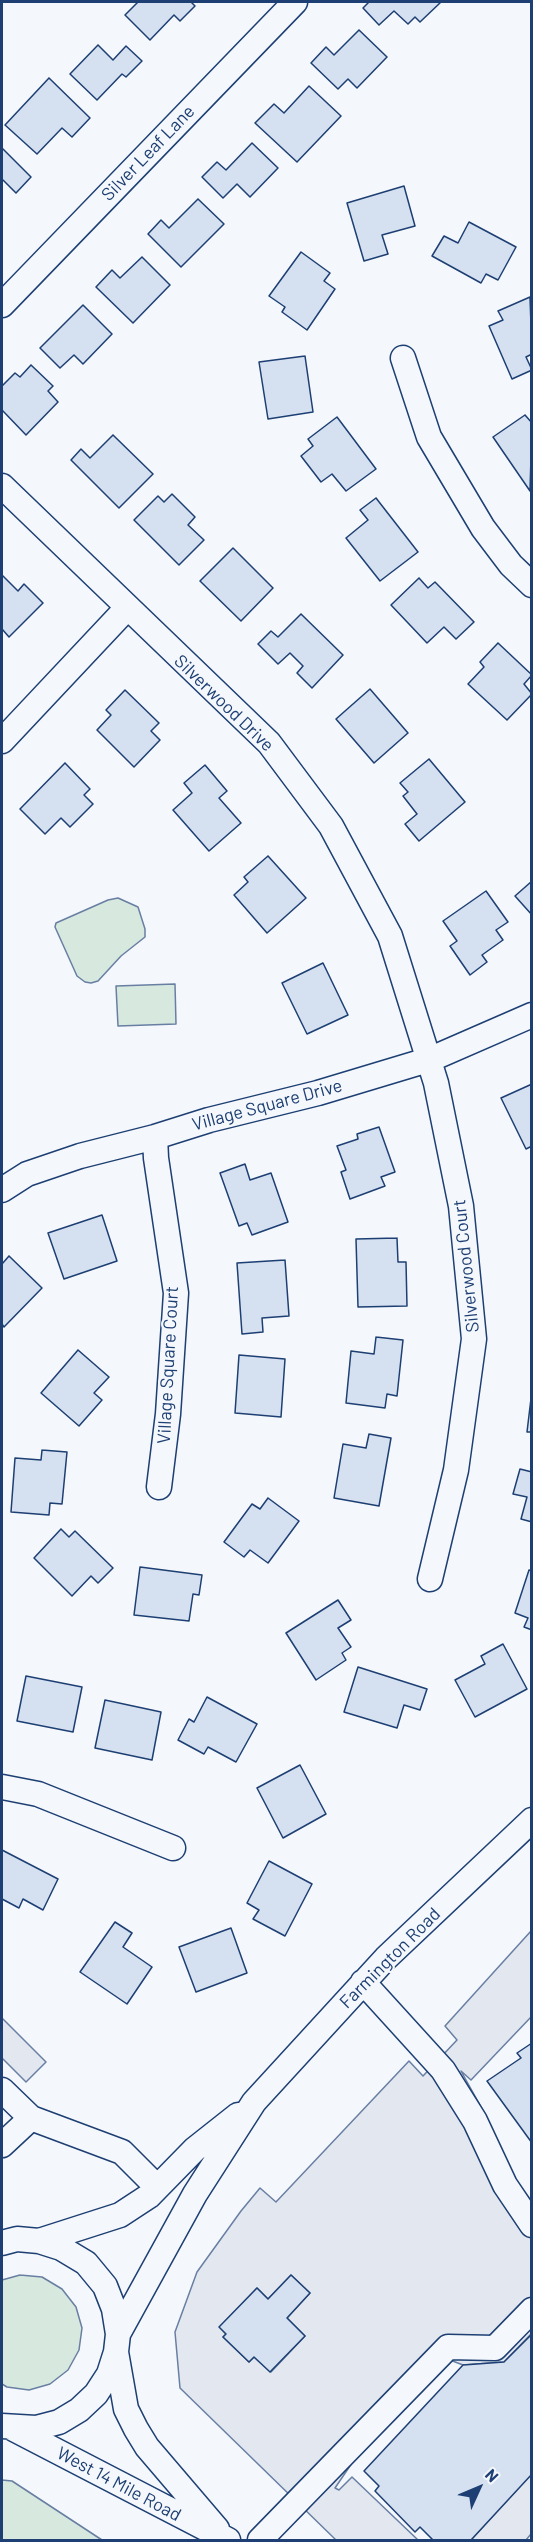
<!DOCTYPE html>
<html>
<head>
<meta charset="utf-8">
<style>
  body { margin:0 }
  #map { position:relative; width:533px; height:2542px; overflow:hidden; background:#f4f7fb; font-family:Barlow,sans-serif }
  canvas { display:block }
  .frame { position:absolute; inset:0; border:3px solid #1d3f73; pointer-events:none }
  .north { position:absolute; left:449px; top:2458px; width:60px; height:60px; -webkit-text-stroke:4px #f4f7fb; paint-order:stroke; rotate:46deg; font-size:16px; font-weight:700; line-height:24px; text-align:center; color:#1d3f73 }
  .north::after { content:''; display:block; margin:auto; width:21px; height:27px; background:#1d3f73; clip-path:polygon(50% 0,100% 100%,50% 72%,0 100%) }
</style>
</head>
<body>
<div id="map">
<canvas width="533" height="2542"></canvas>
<div class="frame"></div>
<div class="north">N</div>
</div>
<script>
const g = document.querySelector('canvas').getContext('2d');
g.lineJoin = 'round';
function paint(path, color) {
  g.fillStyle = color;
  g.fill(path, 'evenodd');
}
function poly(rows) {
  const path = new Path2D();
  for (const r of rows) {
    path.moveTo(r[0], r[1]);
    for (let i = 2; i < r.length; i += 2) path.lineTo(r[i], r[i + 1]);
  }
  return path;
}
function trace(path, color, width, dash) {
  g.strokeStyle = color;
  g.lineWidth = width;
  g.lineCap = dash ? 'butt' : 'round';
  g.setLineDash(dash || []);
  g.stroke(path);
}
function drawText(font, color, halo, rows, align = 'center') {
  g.font = font + ' Barlow,sans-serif';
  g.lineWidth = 4.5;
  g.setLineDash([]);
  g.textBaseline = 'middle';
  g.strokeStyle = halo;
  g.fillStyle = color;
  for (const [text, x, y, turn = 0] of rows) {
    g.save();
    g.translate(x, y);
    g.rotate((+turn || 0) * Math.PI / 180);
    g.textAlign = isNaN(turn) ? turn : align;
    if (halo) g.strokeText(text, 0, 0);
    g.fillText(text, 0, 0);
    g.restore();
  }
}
const green = poly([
  [118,898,138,907,145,929,145,937,121,956,98,981,91,983,85,982,77,976,55,927,56,923,108,900,118,898],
  [175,984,176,1024,118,1026,116,986,175,984],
  [20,2275,42,2277,62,2289,76,2307,82,2328,79,2350,68,2370,50,2384,29,2390,7,2387,2,2384,2,2280,20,2275],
  [2,2480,12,2481,102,2540,2,2540,2,2480]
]);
paint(green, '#d7e8df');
trace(green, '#687fa3', 1.5);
const parking = poly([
  [531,1931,531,2017,471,2080,461,2071,485,2114,512,2174,531,2203,531,2334,504,2362,463,2365,450,2360,352,2463,335,2488,339,2490,352,2477,418,2540,336,2540,180,2388,175,2332,197,2272,241,2211,260,2188,276,2202,409,2061,423,2076,457,2040,445,2026,531,1931],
  [291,2275,310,2293,287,2318,305,2336,271,2372,254,2357,249,2362,223,2337,226,2334,220,2327,257,2288,268,2299,291,2275],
  [2,2018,46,2062,26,2082,2,2058,2,2018],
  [531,2474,531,2534,526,2540,471,2540,531,2474]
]);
paint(parking, '#e3e8f0');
trace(parking, '#687fa3', 1.5);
const building = poly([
  [138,2,191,2,195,6,180,21,174,15,150,40,125,15,138,2],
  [369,2,441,2,420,22,415,17,408,24,394,11,379,25,363,8,369,2],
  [359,30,387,57,357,88,348,79,338,89,311,63,326,47,334,55,359,30],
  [98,45,113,60,126,46,142,61,126,77,122,74,97,100,70,74,98,45],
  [49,78,90,118,72,137,62,128,37,154,5,125,49,78],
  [309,86,341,116,297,162,255,123,274,104,284,113,309,86],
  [252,143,278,168,250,197,237,184,223,198,202,177,217,162,226,170,252,143],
  [2,148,31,177,16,193,3,180,2,182,2,148],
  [404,186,415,226,382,235,388,254,364,261,347,203,404,186],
  [198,199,224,224,181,267,148,234,161,220,169,228,198,199],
  [469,222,516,247,498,280,486,274,481,283,432,256,444,236,458,243,469,222],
  [301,252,330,273,324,281,335,289,307,330,282,312,285,307,269,296,301,252],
  [142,257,170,285,133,323,96,287,112,270,120,278,142,257],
  [530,297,532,354,526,357,532,370,512,379,489,326,503,320,498,311,530,297],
  [83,305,112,334,83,364,74,355,60,368,40,348,83,305],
  [305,356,313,412,268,419,259,362,305,356],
  [31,365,53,386,48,391,58,402,26,435,2,410,2,386,15,373,20,377,31,365],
  [525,415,532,423,530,491,493,437,525,415],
  [337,417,376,469,346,491,332,474,321,482,301,456,313,446,308,439,337,417],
  [113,435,153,474,119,508,71,460,81,449,90,458,113,435],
  [172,494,195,517,188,525,204,540,179,565,134,520,158,496,164,502,172,494],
  [376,498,418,552,380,581,346,538,368,520,360,510,376,498],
  [233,548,273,588,241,621,200,581,233,548],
  [2,575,18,591,24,584,43,603,9,637,2,629,2,575],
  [419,578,428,588,435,582,474,622,456,639,444,627,427,643,391,605,419,578],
  [301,614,343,655,312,688,297,673,303,666,290,653,278,664,258,644,271,631,278,637,301,614],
  [498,643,532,675,524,684,532,694,507,720,468,684,484,667,480,662,498,643],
  [370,689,408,733,374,763,336,719,370,689],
  [125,690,159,723,151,731,160,740,134,767,97,730,111,715,106,710,125,690],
  [429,759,465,802,419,841,405,824,417,814,403,796,408,792,400,783,429,759],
  [65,763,90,789,84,795,93,804,70,827,61,818,45,834,20,809,65,763],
  [205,765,227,791,219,798,241,823,209,851,173,810,192,793,184,783,205,765],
  [268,856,306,898,267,933,234,895,248,882,244,877,268,856],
  [532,881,532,915,515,896,532,881],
  [486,891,508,922,496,930,503,940,482,955,487,962,470,975,450,946,457,941,443,921,486,891],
  [323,963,348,1015,307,1034,282,983,323,963],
  [532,1084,532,1146,526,1149,501,1098,532,1084],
  [379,1127,395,1172,381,1177,385,1186,350,1199,341,1172,346,1170,337,1146,358,1139,357,1134,379,1127],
  [245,1164,250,1180,271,1173,288,1222,252,1235,247,1223,239,1226,220,1173,245,1164],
  [102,1215,117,1261,64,1279,48,1233,102,1215],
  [397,1238,398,1262,406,1262,407,1306,358,1307,356,1239,397,1238],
  [9,1256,42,1288,4,1327,2,1324,2,1264,9,1256],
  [285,1260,289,1316,262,1318,263,1332,242,1334,237,1263,285,1260],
  [376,1337,403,1340,397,1396,387,1394,385,1408,346,1403,351,1351,374,1354,376,1337],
  [78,1350,109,1377,94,1393,102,1400,79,1426,41,1393,78,1350],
  [239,1355,285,1359,281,1417,235,1413,239,1355],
  [532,1390,532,1432,527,1432,532,1390],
  [369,1434,391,1438,379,1506,334,1498,343,1444,366,1448,369,1434],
  [42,1450,67,1452,62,1504,50,1503,49,1515,11,1512,15,1458,41,1460,42,1450],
  [520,1469,532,1472,532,1522,521,1519,527,1497,513,1494,520,1469],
  [268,1498,299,1521,268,1563,250,1550,244,1557,224,1542,252,1504,260,1509,268,1498],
  [61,1529,69,1537,75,1531,113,1568,98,1583,91,1576,72,1596,34,1558,61,1529],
  [140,1567,202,1575,199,1595,193,1594,189,1621,134,1615,140,1567],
  [529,1570,532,1571,532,1630,524,1627,528,1618,515,1613,529,1570],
  [338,1600,351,1620,338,1628,351,1647,342,1653,346,1660,316,1680,286,1633,338,1600],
  [503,1644,527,1689,475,1717,455,1680,485,1664,481,1656,503,1644],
  [358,1667,427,1689,420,1710,404,1705,397,1728,344,1712,358,1667],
  [26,1676,82,1687,73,1732,17,1721,26,1676],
  [207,1697,257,1724,236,1762,208,1747,204,1754,178,1740,189,1719,194,1722,207,1697],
  [105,1700,161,1712,152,1760,95,1748,105,1700],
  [300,1765,326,1814,283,1838,257,1788,300,1765],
  [2,1850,58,1879,43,1910,23,1899,19,1908,2,1899,2,1850],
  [269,1861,312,1884,285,1936,253,1919,259,1910,247,1903,269,1861],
  [115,1922,132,1933,123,1947,152,1967,127,2004,80,1972,115,1922],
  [231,1928,247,1973,196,1992,179,1947,231,1928],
  [532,2043,532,2143,487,2081,521,2058,517,2053,532,2043],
  [291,2275,310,2293,287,2318,305,2336,270,2372,254,2357,249,2362,223,2337,226,2334,219,2327,257,2288,268,2299,291,2275],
  [532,2334,532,2474,471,2540,433,2540,420,2527,415,2532,375,2491,379,2486,364,2471,463,2365,504,2362,532,2334]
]);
paint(building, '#d5e0f0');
trace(building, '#1d3f73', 1.5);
const minor = poly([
  [2,305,295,2],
  [403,358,429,437,483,528,511,565,532,585],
  [2,486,269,743,331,826,390,936,436,1083,461,1206,474,1339,456,1470,430,1579],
  [2,741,127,608],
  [155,1137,156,1158,176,1293,168,1414,159,1487],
  [2,1190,27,1174,80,1156,155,1137,209,1120,318,1093,431,1059,532,1015],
  [2,1787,38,1794,173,1848],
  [363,1982,443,2070,475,2121,505,2185,532,2225],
  [2,2090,31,2118],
  [2,2145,31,2118,122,2152,157,2187],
  [39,2241,120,2215,149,2196,195,2149,238,2115],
  [2,2243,17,2239,39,2241,61,2248,86,2263,105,2286,114,2309,118,2334,116,2352,109,2374,96,2394,79,2410,59,2422,36,2428,2,2426],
  [118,2334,195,2194,254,2102,386,1958,532,1820],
  [116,2352,126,2409,136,2429,147,2447,217,2529],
  [14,2429,228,2540],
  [260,2540,448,2347,495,2348,532,2310]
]);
trace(minor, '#1d3f73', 27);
trace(minor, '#f4f7fb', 24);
drawText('18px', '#1d3f73', '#f4f7fb', [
  ["Silver Leaf Lane",148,153,-46],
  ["Silverwood Drive",224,703,44],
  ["Village Square Drive",267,1105,-15],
  ["Silverwood Court",466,1266,-96],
  ["Village Square Court",168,1365,-87],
  ["Farmington Road",390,1958,-45],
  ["West 14 Mile Road",119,2484,28]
]);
</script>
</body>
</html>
